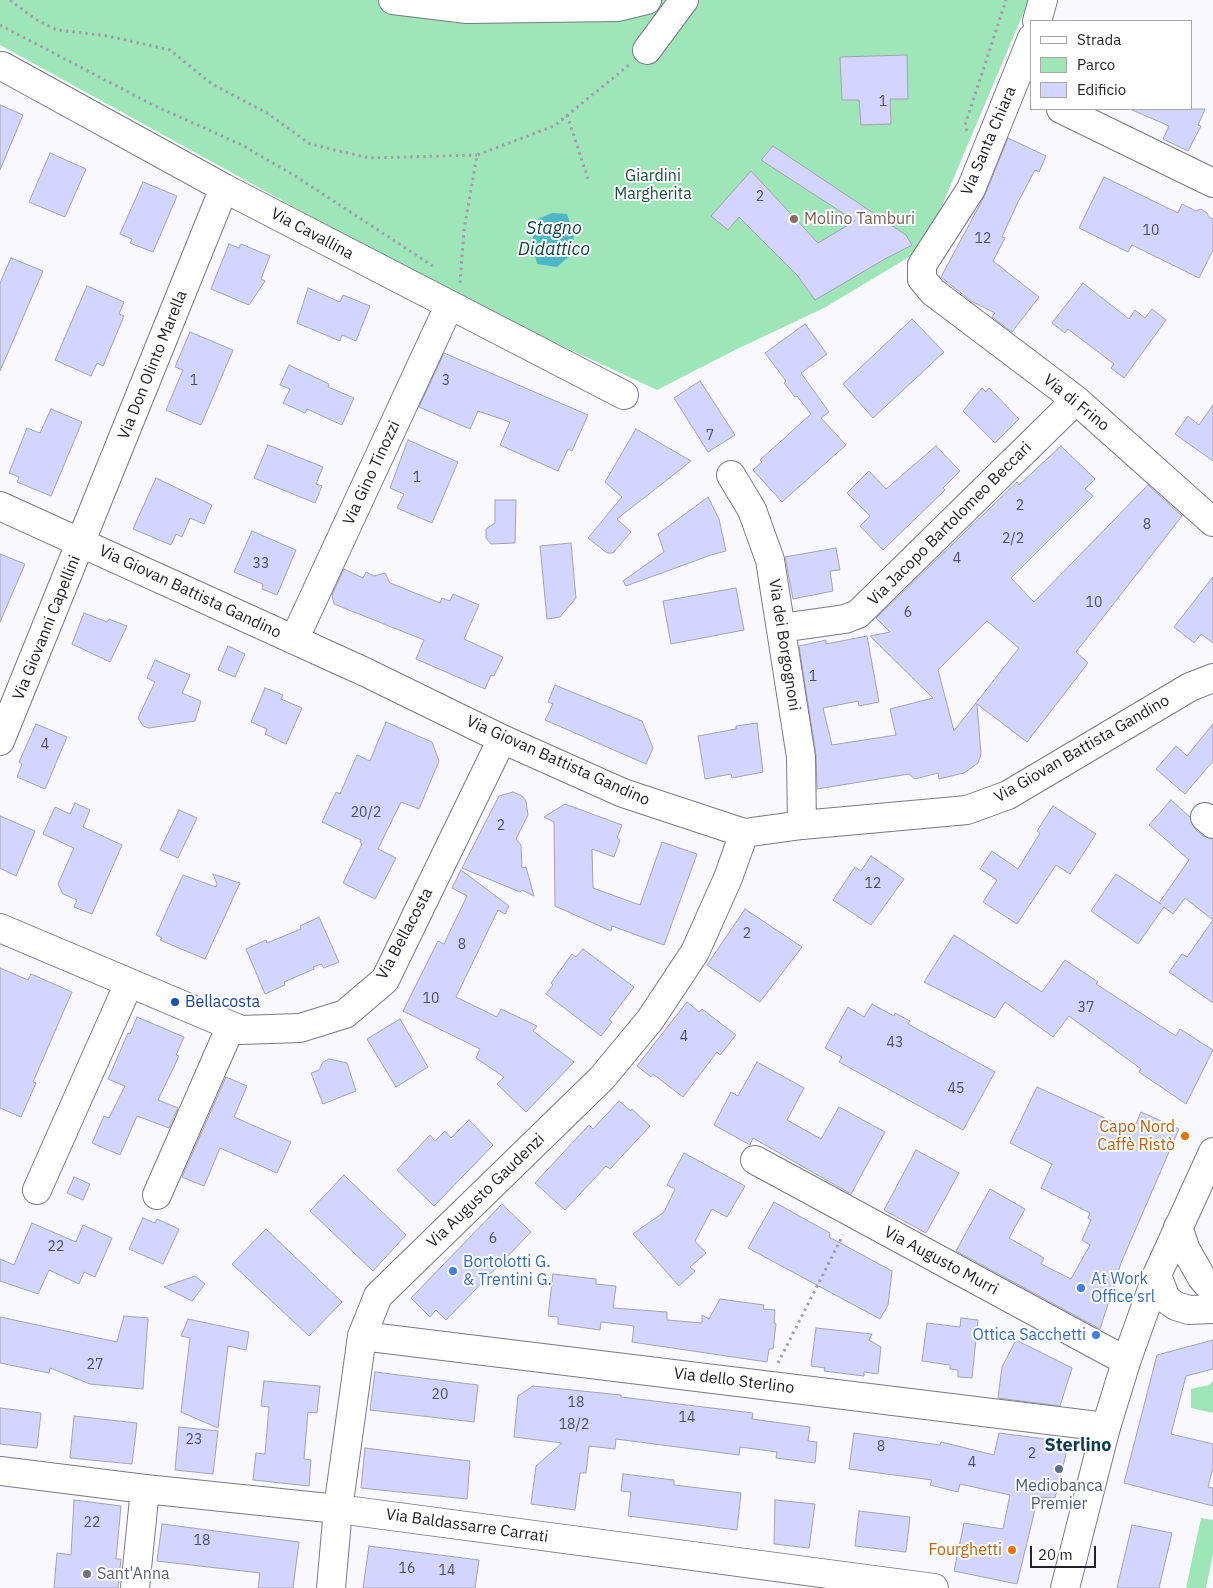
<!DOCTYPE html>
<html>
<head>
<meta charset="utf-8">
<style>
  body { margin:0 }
  #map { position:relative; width:1213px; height:1588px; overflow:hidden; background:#f8f8fe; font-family:"IBM Plex Sans",sans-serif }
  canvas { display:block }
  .legend { position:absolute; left:1030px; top:20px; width:162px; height:90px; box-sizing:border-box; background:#fff; border:1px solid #a7a7a9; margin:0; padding:6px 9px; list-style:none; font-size:15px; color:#232327 }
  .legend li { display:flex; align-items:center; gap:10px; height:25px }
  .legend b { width:25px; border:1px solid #a7a7a9 }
  .scale { position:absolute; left:1030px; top:1546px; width:66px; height:22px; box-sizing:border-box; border:2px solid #232327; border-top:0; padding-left:6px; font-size:15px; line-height:18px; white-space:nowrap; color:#232327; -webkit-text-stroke:4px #fff; paint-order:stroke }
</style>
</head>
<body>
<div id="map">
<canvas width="1213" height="1588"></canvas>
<ul class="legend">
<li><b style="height:6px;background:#fff"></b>Strada</li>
<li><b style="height:14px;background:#9ee6b8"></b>Parco</li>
<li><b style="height:14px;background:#d3d4ff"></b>Edificio</li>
</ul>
<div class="scale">20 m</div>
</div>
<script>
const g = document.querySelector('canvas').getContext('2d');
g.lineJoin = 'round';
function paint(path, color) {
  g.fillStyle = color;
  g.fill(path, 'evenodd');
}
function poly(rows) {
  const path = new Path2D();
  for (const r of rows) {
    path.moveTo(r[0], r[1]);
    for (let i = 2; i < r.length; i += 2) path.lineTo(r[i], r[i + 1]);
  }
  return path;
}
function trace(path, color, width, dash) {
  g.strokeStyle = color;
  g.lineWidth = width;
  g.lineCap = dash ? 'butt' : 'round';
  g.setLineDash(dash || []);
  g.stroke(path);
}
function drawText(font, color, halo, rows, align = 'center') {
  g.font = font + ' "IBM Plex Sans",sans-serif';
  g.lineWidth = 4;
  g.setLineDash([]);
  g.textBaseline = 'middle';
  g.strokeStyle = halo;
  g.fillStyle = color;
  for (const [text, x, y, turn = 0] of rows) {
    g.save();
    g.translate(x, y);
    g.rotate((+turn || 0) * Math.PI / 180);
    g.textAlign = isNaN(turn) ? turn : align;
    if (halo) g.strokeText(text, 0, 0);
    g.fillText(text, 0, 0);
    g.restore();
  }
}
paint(poly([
  [0,0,1029,0,924,248,824,308,735,350,657,390,461,299,0,45],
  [1213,1381,1213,1413,1191,1408,1191,1389,1209,1385],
  [1201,1518,1213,1520,1213,1554,1206,1588,1186,1588]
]), '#9ee6b8');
paint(poly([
  [552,213,567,214,574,234,572,254,557,267,537,264,532,241,538,219]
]), '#4cb8c6');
const building = poly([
  [907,55,908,99,890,99,891,124,861,125,859,100,842,100,840,57,907,55],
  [0,105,23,115,0,170,0,105],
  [1130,109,1205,109,1198,125,1201,126,1188,151,1163,139,1169,126,1130,109],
  [1008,138,1046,156,1039,172,1035,170,1017,204,1002,237,1005,238,993,261,1039,297,1012,332,992,317,995,313,971,301,941,277,985,195,1008,138],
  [773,146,906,235,912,245,885,259,815,300,797,275,739,217,728,230,711,216,751,171,818,243,855,221,761,160,773,146],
  [50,153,86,169,65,217,29,202,50,153],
  [1104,177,1178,213,1182,204,1196,211,1201,209,1207,213,1209,217,1213,219,1213,250,1199,278,1132,245,1128,252,1079,228,1104,177],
  [143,182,177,196,153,252,130,243,132,239,120,234,143,182],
  [229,244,239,248,241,244,270,256,261,279,265,281,249,305,211,289,229,244],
  [11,258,43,271,0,371,0,283,11,258],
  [1083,283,1129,319,1135,310,1145,318,1152,309,1166,320,1124,378,1111,368,1114,364,1068,329,1065,333,1052,323,1083,283],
  [87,286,124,302,119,314,124,316,103,366,97,363,91,376,55,360,87,286],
  [308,288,340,302,343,295,370,306,356,341,342,335,340,341,297,323,308,288],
  [912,319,944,352,873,418,843,384,912,319],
  [805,324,827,354,801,373,829,412,821,418,846,445,782,502,753,470,762,462,760,460,811,414,797,396,795,397,784,383,786,381,765,353,805,324],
  [190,332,233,350,201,425,166,410,183,370,175,367,190,332],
  [444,353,588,415,572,451,568,449,558,471,500,445,510,422,478,411,470,429,419,407,444,353],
  [289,365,329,384,328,387,354,398,342,425,307,409,305,413,283,403,290,389,280,385,289,365],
  [700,381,735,435,708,452,674,398,700,381],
  [982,388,986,392,989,388,1019,419,995,443,963,411,982,388],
  [1213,405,1213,461,1175,434,1188,416,1199,425,1213,405],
  [51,409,82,422,51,496,17,482,19,477,9,473,27,428,40,433,51,409],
  [636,429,691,461,617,519,631,532,613,553,607,553,588,538,622,497,605,482,636,429],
  [408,440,458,462,432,523,397,508,404,494,390,488,408,440],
  [268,445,323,467,316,484,322,486,315,503,254,478,268,445],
  [936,446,960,471,943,488,945,490,883,550,860,526,870,516,847,493,869,471,886,489,936,446],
  [1061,446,1095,479,1085,489,1093,496,1011,578,1034,602,1148,485,1182,516,1076,652,1088,663,1027,742,977,704,981,754,978,763,964,773,939,779,938,773,915,779,909,774,817,789,816,755,799,646,826,640,826,644,867,636,879,702,859,706,858,701,823,708,832,745,896,735,890,709,933,698,870,636,890,632,876,618,1017,482,1019,485,1061,446],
  [987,621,1019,648,954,731,938,670,987,621],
  [156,478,212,505,204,524,190,518,182,537,176,534,171,545,133,529,156,478],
  [708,497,719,519,726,551,711,555,626,586,623,581,664,552,658,534,708,497],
  [495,500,516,500,515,543,491,544,486,538,486,529,495,523,495,500],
  [252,531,296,550,277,595,262,589,263,584,234,572,252,531],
  [571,543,576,598,560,617,547,619,540,546,571,543],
  [836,548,840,570,830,571,833,591,793,599,785,557,836,548],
  [0,554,25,564,0,622,0,554],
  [344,569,363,578,366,572,374,576,385,573,390,583,440,603,442,598,450,601,453,594,479,605,464,639,503,657,494,676,491,675,485,689,416,659,424,640,334,604,332,595,344,569],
  [1213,577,1213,643,1201,634,1194,643,1174,627,1213,577],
  [736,588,744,630,671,644,663,601,736,588],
  [84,613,107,622,109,619,127,626,110,662,72,644,84,613],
  [228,646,245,654,235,677,218,670,228,646],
  [155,660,190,675,182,693,201,701,195,721,149,728,143,726,138,718,155,682,147,678,155,660],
  [555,685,642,721,653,748,646,764,545,720,553,704,548,702,555,685],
  [265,688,283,695,281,699,302,708,286,744,265,734,267,729,251,722,265,688],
  [386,722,432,742,439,761,419,809,401,802,378,849,396,858,375,899,343,883,362,844,360,842,361,840,322,822,336,792,340,794,357,755,370,761,386,722],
  [757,723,763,772,732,778,731,774,705,779,698,736,736,729,736,726,757,723],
  [36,724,67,737,45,789,17,777,22,764,19,762,36,724],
  [1213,724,1213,761,1185,794,1156,769,1176,746,1187,756,1213,724],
  [513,792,522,796,526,801,528,815,516,839,521,845,522,868,526,867,534,896,522,890,520,892,462,868,499,796,513,792],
  [1171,800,1190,817,1195,829,1203,836,1213,839,1213,920,1185,898,1173,914,1164,907,1138,944,1091,911,1116,874,1161,904,1159,903,1189,860,1149,825,1171,800],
  [75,803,90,810,83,827,122,845,92,914,74,907,77,900,63,894,58,884,74,848,43,834,55,807,70,814,75,803],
  [565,804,622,825,617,838,620,840,614,857,592,849,593,888,640,905,662,842,697,854,664,945,612,926,611,931,555,906,554,822,544,817,565,804],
  [1053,806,1096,834,1070,874,1056,865,1017,924,983,902,997,880,980,869,992,851,1018,869,1040,833,1037,831,1053,806],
  [179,810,197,818,178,858,160,850,179,810],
  [0,816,35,831,16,876,0,868,0,816],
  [871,856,904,879,871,925,833,900,855,867,861,871,871,856],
  [461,870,509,906,505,914,498,910,456,997,497,1017,501,1009,537,1026,533,1031,574,1062,526,1112,497,1084,504,1077,476,1058,480,1049,403,1011,438,941,444,944,467,896,452,888,461,870],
  [213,874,240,883,205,959,160,940,162,938,156,935,183,875,216,887,217,884,213,874],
  [745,909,802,947,760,1002,707,965,745,909],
  [319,917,339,962,324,968,321,964,313,967,314,969,284,982,285,985,265,994,246,949,266,940,267,943,301,929,300,926,319,917],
  [1213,920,1213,1003,1169,972,1182,954,1187,957,1213,920],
  [954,935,1042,992,1065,960,1098,982,1096,984,1176,1036,1180,1029,1213,1050,1186,1104,1139,1072,1141,1069,1069,1016,1053,1037,1005,1002,995,1018,924,982,954,935],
  [583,949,634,987,609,1020,612,1022,601,1036,546,994,553,985,551,983,572,954,576,957,583,949],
  [0,968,28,980,31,974,72,992,33,1082,36,1083,21,1117,0,1108,0,968],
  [687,1002,699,1012,702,1009,736,1035,720,1055,717,1052,683,1097,653,1074,651,1077,637,1066,687,1002],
  [872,1004,894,1016,895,1013,910,1021,908,1024,995,1072,963,1130,839,1062,842,1057,825,1048,848,1007,864,1017,872,1004],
  [137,1017,184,1037,176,1055,179,1056,158,1100,178,1108,169,1128,137,1116,120,1155,92,1143,104,1116,109,1118,125,1086,108,1079,128,1033,130,1034,137,1017],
  [400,1019,428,1067,396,1087,367,1039,400,1019],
  [329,1059,347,1063,356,1091,323,1104,311,1073,319,1070,323,1062,329,1059],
  [757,1062,804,1088,787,1120,821,1139,839,1107,885,1132,851,1194,753,1138,750,1145,714,1125,731,1092,738,1096,757,1062],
  [226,1077,247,1086,234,1117,291,1142,277,1173,220,1148,204,1186,182,1177,226,1077],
  [1037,1087,1133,1131,1141,1112,1179,1129,1121,1263,1100,1329,956,1251,990,1189,1025,1209,1009,1238,1044,1258,1041,1264,1071,1279,1090,1245,1082,1240,1091,1220,1088,1218,1090,1213,1041,1188,1052,1164,1010,1143,1037,1087],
  [619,1101,631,1111,632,1109,650,1126,610,1169,606,1166,565,1210,535,1183,589,1125,593,1129,619,1101],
  [469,1120,493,1145,434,1206,397,1170,430,1135,435,1141,445,1131,451,1138,469,1120],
  [916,1150,959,1173,926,1233,884,1210,916,1150],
  [684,1153,745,1186,727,1217,712,1209,695,1241,706,1253,690,1267,695,1271,679,1286,633,1234,664,1212,675,1189,667,1185,684,1153],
  [344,1175,406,1235,373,1271,310,1211,344,1175],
  [74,1177,90,1184,83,1200,67,1193,74,1177],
  [774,1202,830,1233,829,1237,892,1271,888,1305,880,1319,748,1248,774,1202],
  [502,1204,531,1232,446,1320,436,1310,430,1317,411,1298,502,1204],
  [143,1218,155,1223,157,1219,179,1229,163,1264,129,1249,143,1218],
  [32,1223,76,1242,83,1225,112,1238,95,1277,84,1272,79,1284,49,1270,38,1294,0,1281,0,1259,14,1265,32,1223],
  [266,1229,342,1302,309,1336,232,1264,266,1229],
  [553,1274,596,1279,596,1284,616,1286,613,1308,667,1312,667,1320,702,1323,702,1315,709,1319,720,1299,764,1305,763,1309,775,1310,774,1323,776,1324,773,1349,769,1349,767,1362,632,1342,634,1326,601,1322,600,1330,558,1324,558,1317,548,1316,553,1274],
  [195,1276,205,1284,192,1301,164,1287,195,1276],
  [124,1316,148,1318,143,1389,90,1384,50,1368,49,1373,0,1363,0,1317,117,1342,124,1316],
  [961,1318,978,1320,972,1378,958,1377,958,1370,950,1369,950,1365,922,1361,927,1323,960,1327,961,1318],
  [188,1319,249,1332,246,1350,228,1346,218,1428,181,1412,190,1338,181,1336,188,1319],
  [816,1328,872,1334,869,1340,881,1347,878,1374,864,1372,864,1376,824,1371,825,1368,811,1366,816,1328],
  [1016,1340,1072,1368,1060,1406,998,1398,1002,1367,1016,1340],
  [1213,1340,1213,1369,1186,1376,1171,1434,1213,1444,1213,1468,1208,1487,1213,1488,1213,1506,1124,1483,1157,1355,1213,1340],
  [375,1372,478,1385,474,1422,370,1410,375,1372],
  [264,1381,320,1386,317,1413,308,1412,304,1459,311,1460,309,1486,253,1480,256,1453,265,1454,269,1407,261,1406,264,1381],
  [533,1386,621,1395,621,1397,753,1413,752,1419,810,1427,808,1441,817,1442,815,1463,776,1458,777,1452,740,1447,739,1455,616,1439,615,1449,589,1446,586,1473,580,1473,575,1510,531,1504,536,1466,562,1443,514,1437,518,1396,533,1386],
  [0,1408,41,1413,37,1448,0,1444,0,1408],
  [74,1416,137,1423,132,1464,70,1458,74,1416],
  [179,1427,218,1431,213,1474,175,1470,179,1427],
  [854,1433,940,1445,941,1442,994,1455,999,1433,1069,1442,1055,1498,1038,1497,1017,1584,954,1571,964,1523,1003,1529,1010,1495,960,1484,958,1492,930,1485,932,1480,849,1469,854,1433],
  [365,1448,470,1461,467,1499,361,1488,365,1448],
  [623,1474,674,1480,674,1485,741,1493,737,1530,628,1516,631,1492,621,1491,623,1474],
  [74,1500,121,1506,116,1559,121,1559,118,1588,54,1588,57,1553,71,1555,74,1500],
  [775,1500,815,1504,809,1548,774,1544,775,1500],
  [859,1511,910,1517,906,1552,855,1546,859,1511],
  [162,1524,299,1542,293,1588,258,1588,260,1573,157,1561,162,1524],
  [1132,1525,1172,1533,1159,1588,1117,1588,1132,1525],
  [369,1546,479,1560,475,1588,363,1588,369,1546]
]);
paint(building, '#d3d4ff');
trace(building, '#a3a3ac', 1);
const minor = poly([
  [393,0,467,9,618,7,647,0],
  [1037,21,1043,0],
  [1032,38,971,189,922,265,922,279,933,292,1076,400,1213,522],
  [647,50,684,0],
  [2,66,224,188,624,395],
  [1061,109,1213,183],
  [731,475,752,510,770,560,801,757,802,825],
  [0,506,365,672,502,739,623,793,744,833,802,825,967,810,1008,795,1190,687,1213,678],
  [781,628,845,619,858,614,1076,400],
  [294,640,449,306],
  [0,741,224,188],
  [1205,817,1213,824],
  [0,928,241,1030,300,1028,345,1014,385,980,502,739],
  [755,1160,1115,1355,1127,1359],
  [37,1190,129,983],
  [157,1195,231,1026],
  [1178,1227,1186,1250,1202,1278,1213,1291],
  [1157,1275,1166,1299,1176,1306,1189,1310,1213,1309],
  [362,1336,1106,1427],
  [0,1471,145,1489,338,1509,934,1588],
  [135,1588,145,1489],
  [331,1588,338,1509,362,1336,378,1296,602,1078,650,1020,695,952,728,878,744,833]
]);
const major = poly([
  [1065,1588,1106,1427,1127,1359,1157,1275,1213,1152]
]);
trace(minor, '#797982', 30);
trace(major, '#797982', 30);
trace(poly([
  [10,0,35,19,57,30,108,36,170,50,212,84,267,113,310,144,369,158,477,155],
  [0,25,151,104,242,145,297,177,436,268],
  [567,115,588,179],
  [967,131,965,125,1006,0],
  [460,283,464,230,477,155,554,126,629,65],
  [778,1363,843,1235]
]), '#a0a0a5', 3, [2.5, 4]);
trace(minor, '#fff', 28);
trace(major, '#fff', 28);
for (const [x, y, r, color] of [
  [794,219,5,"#8d6e63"],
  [175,1002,5,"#1a4fb4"],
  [1185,1136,5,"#e8710a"],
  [453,1271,5,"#3f7fe0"],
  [1081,1288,5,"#3f7fe0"],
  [1096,1335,5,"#3f7fe0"],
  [1059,1469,5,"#5c6f8a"],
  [1012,1550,5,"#e8710a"],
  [87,1574,5,"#6b7280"]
]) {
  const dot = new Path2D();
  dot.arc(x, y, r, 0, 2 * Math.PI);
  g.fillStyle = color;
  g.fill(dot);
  trace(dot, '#fff', 2);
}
drawText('14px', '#4f4f5d', null, [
  ["1",883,102],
  ["2",760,197],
  ["10",1151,231],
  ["12",983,239],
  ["1",194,381],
  ["3",446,381],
  ["7",710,436],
  ["1",417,478],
  ["2",1020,506],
  ["8",1147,525],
  ["2/2",1013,539],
  ["4",957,559],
  ["33",261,564],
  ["10",1094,603],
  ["6",908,613],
  ["1",813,677],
  ["4",45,745],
  ["20/2",366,813],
  ["2",501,826],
  ["12",873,884],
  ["2",747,934],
  ["8",462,945],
  ["10",431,999],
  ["37",1086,1008],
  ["4",684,1037],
  ["43",895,1043],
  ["45",956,1089],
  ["6",493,1239],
  ["22",56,1247],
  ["27",95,1365],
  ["20",440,1395],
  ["18",576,1403],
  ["14",687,1418],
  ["18/2",574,1425],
  ["23",194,1440],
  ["8",881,1447],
  ["2",1032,1454],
  ["4",972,1463],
  ["22",92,1523],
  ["18",202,1541],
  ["16",407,1569],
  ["14",447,1571]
]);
drawText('16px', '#232327', '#fff', [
  ["Via Santa Chiara",989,141,-67],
  ["Via Cavallina",312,234,28],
  ["Via Don Olinto Marella",153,365,-68],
  ["Via di Frino",1076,403,39],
  ["Via Gino Tinozzi",372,473,-65],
  ["Via Jacopo Bartolomeo Beccari",950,524,-45],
  ["Via Giovan Battista Gandino",190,592,25],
  ["Via Giovanni Capellini",47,628,-68],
  ["Via dei Borgognoni",784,645,81],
  ["Via Giovan Battista Gandino",1082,749,-30],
  ["Via Giovan Battista Gandino",558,761,24],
  ["Via Bellacosta",405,934,-62],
  ["Via Augusto Gaudenzi",486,1191,-44],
  ["Via Augusto Murri",941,1261,28],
  ["Via dello Sterlino",734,1381,7],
  ["Via Baldassarre Carrati",467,1526,8]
]);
drawText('16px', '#185032', '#fff', [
  ["Giardini",653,176],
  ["Margherita",653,194]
]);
drawText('16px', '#785e54', '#fff', [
  ["Molino Tamburi",804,219]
], 'left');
drawText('16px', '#164399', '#fff', [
  ["Bellacosta",185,1002]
], 'left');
drawText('16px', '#c56008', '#fff', [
  ["Capo Nord",1175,1127],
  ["Caffè Ristò",1175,1145],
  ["Fourghetti",1002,1550]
], 'right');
drawText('16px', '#366cbe', '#fff', [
  ["Bortolotti G.",463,1262],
  ["& Trentini G.",463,1280],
  ["At Work",1091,1279],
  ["Office srl",1091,1297],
  ["Ottica Sacchetti",1086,1335,"right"]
], 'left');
drawText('16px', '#4e5e75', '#fff', [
  ["Mediobanca",1059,1486],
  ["Premier",1059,1504]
]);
drawText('16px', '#5b616d', '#fff', [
  ["Sant'Anna",97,1574]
], 'left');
drawText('italic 18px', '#114348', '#fff', [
  ["Stagno",554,229],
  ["Didattico",554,250]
]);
drawText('bold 18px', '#103d52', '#fff', [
  ["Sterlino",1078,1446]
]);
</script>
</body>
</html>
